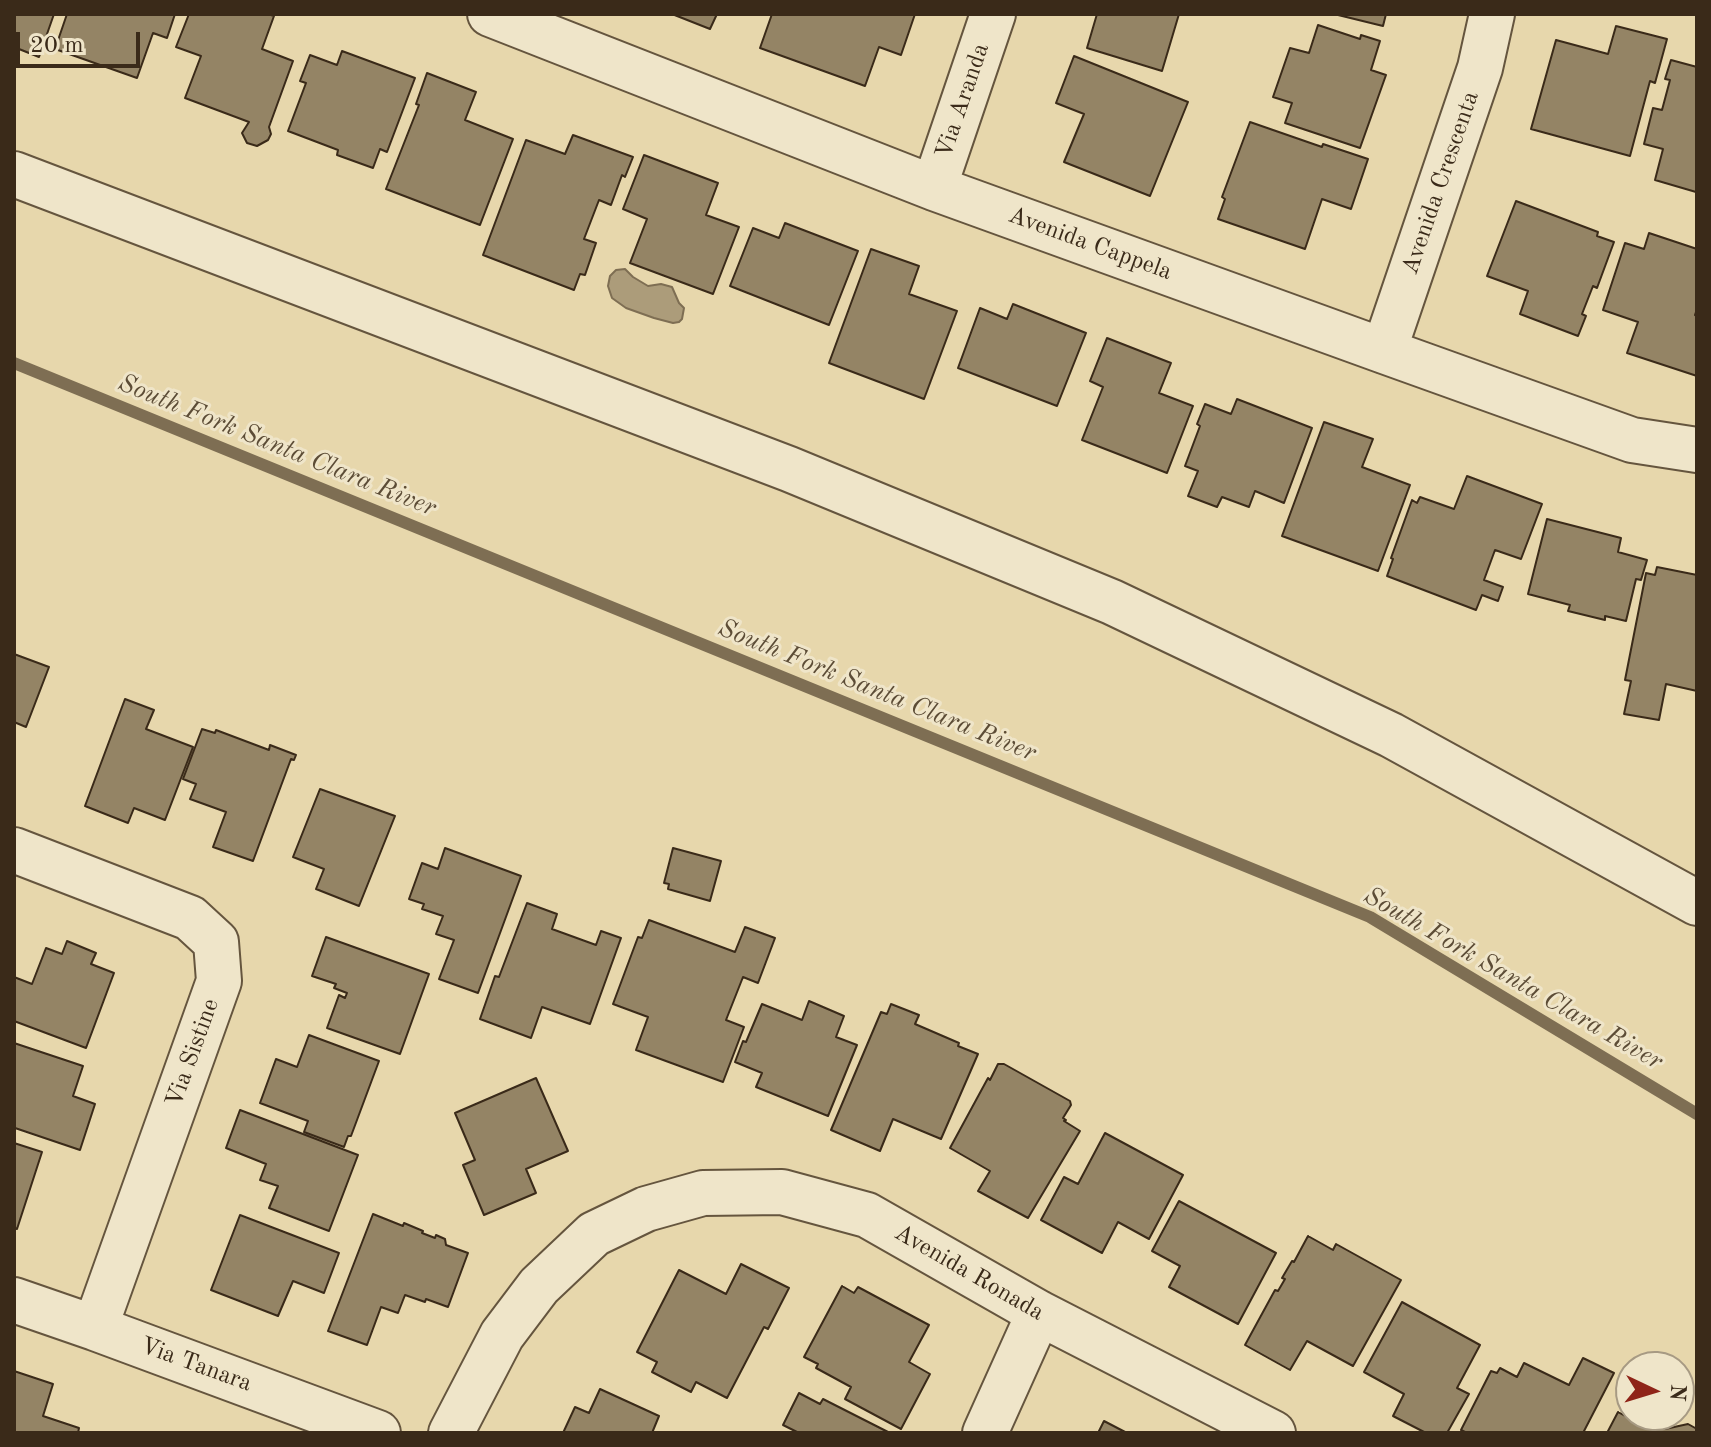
<!DOCTYPE html>
<html>
<head>
<meta charset="utf-8">
<style>
  body { margin:0 }
  #map { position:relative; width:1711px; height:1447px; overflow:hidden; background:#e7d7ac; font-family:"Old Standard TT",serif }
  canvas { display:block }
  .frame { position:absolute; inset:0; border:16px solid #3a2a19; pointer-events:none }
  .north { position:absolute; left:1615px; top:1351px; width:80px; height:80px; box-sizing:border-box; background:#efe5c9; border:2px solid #a79a83; border-radius:50%; rotate:94deg; font-size:22px; font-weight:700; line-height:32px; text-align:center; color:#3a2a19 }
  .north::after { content:''; display:block; margin:auto; width:28px; height:36px; background:#8f2418; clip-path:polygon(50% 0,100% 100%,50% 72%,0 100%) }
  .scale { position:absolute; left:16px; top:32px; width:124px; height:36px; box-sizing:border-box; border:4px solid #3a2a19; border-top:0; padding-left:10px; font-size:24px; line-height:28px; white-space:nowrap; color:#3a2a19; -webkit-text-stroke:6px #efe5c9; paint-order:stroke }
</style>
</head>
<body>
<div id="map">
<canvas width="1711" height="1447"></canvas>
<div class="frame"></div>
<div class="north">N</div>
<div class="scale">20 m</div>
</div>
<script>
const g = document.querySelector('canvas').getContext('2d');
g.lineJoin = 'round';
function paint(path, color) {
  g.fillStyle = color;
  g.fill(path, 'evenodd');
}
function poly(rows) {
  const path = new Path2D();
  for (const r of rows) {
    path.moveTo(r[0], r[1]);
    for (let i = 2; i < r.length; i += 2) path.lineTo(r[i], r[i + 1]);
  }
  return path;
}
function trace(path, color, width, dash) {
  g.strokeStyle = color;
  g.lineWidth = width;
  g.lineCap = dash ? 'butt' : 'round';
  g.setLineDash(dash || []);
  g.stroke(path);
}
function drawText(font, color, halo, rows, align = 'center') {
  g.font = font + ' "Old Standard TT",serif';
  g.lineWidth = 6;
  g.setLineDash([]);
  g.textBaseline = 'middle';
  g.strokeStyle = halo;
  g.fillStyle = color;
  for (const [text, x, y, turn = 0] of rows) {
    g.save();
    g.translate(x, y);
    g.rotate((+turn || 0) * Math.PI / 180);
    g.textAlign = isNaN(turn) ? turn : align;
    if (halo) g.strokeText(text, 0, 0);
    g.fillText(text, 0, 0);
    g.restore();
  }
}
const water = poly([
  [625,269,633,277,648,286,661,284,672,287,679,303,684,308,682,319,679,322,673,323,654,318,626,308,612,298,608,286,610,276,616,270,625,269]
]);
paint(water, '#ac9c7a');
trace(water, '#7e6e53', 2);
trace(poly([
  [14,363,1370,917,1697,1114]
]), '#7e6e53', 12);
const building = poly([
  [14,14,54,14,39,57,14,47,14,14],
  [67,14,175,14,167,38,153,33,137,78,55,49,67,14],
  [189,14,268,14,274,16,262,49,293,61,269,127,271,134,268,140,257,146,247,143,242,133,249,122,185,98,201,56,176,47,189,14],
  [672,14,717,14,710,29,672,14],
  [772,14,915,14,901,55,879,47,865,86,760,48,772,14],
  [1097,14,1179,14,1162,71,1087,48,1097,14],
  [1334,14,1386,14,1383,26,1334,14],
  [1318,25,1360,39,1361,35,1380,41,1371,70,1386,75,1360,148,1285,123,1292,103,1273,97,1290,48,1309,53,1318,25],
  [1616,26,1667,39,1655,83,1650,81,1630,156,1531,129,1556,40,1608,54,1616,26],
  [342,51,415,78,387,152,380,149,373,168,337,155,338,150,288,131,306,83,300,81,310,55,337,65,342,51],
  [1074,56,1188,102,1150,196,1064,162,1084,114,1056,103,1074,56],
  [1671,60,1697,67,1696,192,1655,180,1663,149,1644,144,1653,108,1662,110,1670,80,1665,79,1671,60],
  [427,73,476,92,465,120,513,139,480,225,386,189,419,105,416,104,427,73],
  [1250,122,1322,147,1323,144,1368,159,1351,209,1322,199,1305,249,1218,219,1225,199,1222,197,1250,122],
  [573,135,633,157,625,177,622,175,611,205,599,200,584,239,596,243,585,275,580,274,574,290,483,255,526,140,565,154,573,135],
  [644,155,718,183,706,215,739,227,713,294,630,263,647,219,623,209,644,155],
  [1516,201,1598,232,1597,236,1614,242,1597,288,1593,286,1582,314,1586,316,1578,336,1520,314,1528,291,1487,276,1516,201],
  [785,223,858,251,829,325,730,286,753,228,779,238,785,223],
  [1649,233,1697,249,1697,309,1695,315,1697,316,1697,376,1627,353,1638,322,1603,310,1625,243,1644,249,1649,233],
  [871,249,919,266,909,294,957,311,924,399,829,363,871,249],
  [1013,304,1086,333,1057,406,958,368,980,308,1007,319,1013,304],
  [1107,338,1171,363,1159,393,1193,406,1167,473,1082,440,1103,387,1090,381,1107,338],
  [1237,399,1312,428,1284,503,1255,491,1249,507,1222,497,1217,507,1188,496,1198,471,1185,466,1200,426,1197,424,1205,404,1231,414,1237,399],
  [1324,422,1373,439,1362,467,1410,485,1378,571,1282,536,1324,422],
  [1467,476,1542,504,1521,559,1495,550,1484,580,1503,587,1498,601,1482,595,1476,610,1387,576,1393,559,1391,558,1412,500,1417,503,1420,497,1454,509,1467,476],
  [1547,519,1621,538,1618,552,1647,560,1641,580,1636,579,1626,621,1605,616,1605,620,1568,611,1570,605,1528,594,1547,519],
  [1657,567,1697,575,1697,691,1666,684,1659,720,1624,714,1631,681,1625,680,1646,573,1655,575,1657,567],
  [14,654,49,667,26,727,14,722,14,654],
  [125,699,154,710,146,729,193,747,165,820,134,808,128,823,85,806,125,699],
  [202,729,215,733,216,730,269,750,270,745,296,755,294,760,291,759,253,861,213,847,226,812,190,799,196,784,183,779,202,729],
  [320,789,395,816,359,906,316,889,324,869,293,857,320,789],
  [445,848,521,876,478,993,439,979,454,940,436,934,443,916,422,909,424,904,409,899,422,863,438,869,445,848],
  [673,848,721,861,710,901,668,889,669,884,664,883,673,848],
  [527,903,557,914,552,929,596,945,601,931,621,938,590,1024,542,1007,531,1038,480,1019,495,976,499,977,527,903],
  [649,920,735,952,745,927,775,938,758,983,743,977,726,1020,744,1027,723,1082,636,1050,648,1017,613,1004,638,937,642,938,649,920],
  [326,937,429,974,400,1054,327,1028,339,995,345,998,347,993,334,988,336,984,312,976,326,937],
  [67,941,96,953,91,964,114,973,86,1048,14,1021,14,977,32,984,46,948,62,954,67,941],
  [809,1001,844,1016,836,1037,857,1045,828,1116,756,1087,762,1073,735,1062,743,1041,746,1042,762,1004,802,1020,809,1001],
  [891,1004,919,1015,915,1024,959,1043,958,1046,978,1054,941,1139,893,1119,880,1151,831,1130,881,1012,887,1014,891,1004],
  [309,1035,379,1061,351,1136,348,1136,344,1147,304,1132,308,1121,260,1103,276,1059,297,1067,309,1035],
  [14,1043,83,1066,73,1096,95,1104,80,1150,15,1128,14,1131,14,1043],
  [998,1064,1004,1064,1070,1101,1071,1105,1063,1118,1066,1120,1064,1121,1080,1131,1028,1218,978,1191,990,1171,950,1148,988,1078,990,1080,998,1064],
  [536,1078,568,1151,526,1169,536,1193,484,1215,463,1165,475,1160,455,1113,536,1078],
  [240,1110,358,1155,329,1231,269,1208,278,1186,260,1180,266,1164,226,1148,240,1110],
  [1105,1133,1183,1175,1149,1239,1118,1222,1102,1253,1041,1220,1064,1177,1078,1184,1105,1133],
  [14,1143,42,1152,17,1229,14,1228,14,1143],
  [1179,1201,1276,1253,1238,1324,1169,1287,1180,1266,1152,1251,1179,1201],
  [373,1214,403,1226,404,1223,423,1231,422,1233,435,1238,436,1235,445,1239,446,1245,468,1253,448,1307,426,1299,425,1302,405,1295,398,1313,381,1307,367,1345,328,1331,373,1214],
  [240,1215,339,1253,324,1293,293,1281,278,1316,211,1290,240,1215],
  [1308,1236,1333,1250,1336,1244,1401,1280,1353,1366,1307,1341,1290,1370,1245,1345,1275,1290,1278,1291,1285,1279,1282,1278,1292,1261,1294,1262,1308,1236],
  [741,1264,789,1288,768,1329,764,1327,727,1398,696,1382,691,1392,652,1372,657,1362,637,1352,679,1270,726,1294,741,1264],
  [842,1286,854,1293,858,1287,929,1325,909,1362,930,1374,901,1429,845,1399,851,1387,816,1368,818,1364,804,1357,842,1286],
  [1402,1302,1480,1345,1457,1388,1469,1394,1447,1433,1426,1433,1393,1416,1404,1394,1364,1372,1402,1302],
  [1583,1358,1614,1373,1583,1433,1467,1433,1461,1430,1491,1371,1497,1373,1500,1368,1517,1377,1524,1363,1569,1385,1583,1358],
  [14,1371,53,1384,43,1416,79,1428,78,1433,14,1433,14,1371],
  [600,1389,659,1416,652,1433,563,1433,575,1407,589,1413,600,1389],
  [799,1393,820,1404,823,1399,890,1433,799,1433,783,1425,799,1393],
  [1618,1412,1636,1422,1640,1418,1646,1420,1648,1418,1665,1426,1665,1429,1688,1424,1697,1429,1697,1433,1607,1433,1618,1412],
  [1104,1421,1127,1433,1098,1433,1104,1421]
]);
paint(building, '#948465');
trace(building, '#3a2a19', 2);
const minor = poly([
  [490,14,934,188,1384,351,1632,440,1697,450],
  [14,174,789,469,1112,602,1391,735,1697,903],
  [934,188,993,14],
  [1384,351,1480,68,1492,14],
  [14,850,190,918,216,942,219,981,95,1328],
  [14,1300,95,1328,378,1433],
  [451,1433,502,1335,539,1286,594,1234,646,1209,703,1193,782,1192,867,1215,1039,1313,1273,1433],
  [985,1433,1039,1313]
]);
trace(minor, '#65553e', 48);
trace(minor, '#efe5c9', 44);
drawText('24px', '#3a2a19', '#efe5c9', [
  ["Via Aranda",963,101,-71],
  ["Avenida Crescenta",1441,183,-71],
  ["Avenida Cappela",1090,244,20],
  ["Via Sistine",193,1053,-70],
  ["Avenida Ronada",969,1273,30],
  ["Via Tanara",196,1365,20]
]);
drawText('italic 26px', '#5c4c36', '#efe5c9', [
  ["South Fork Santa Clara River",277,446,22],
  ["South Fork Santa Clara River",877,691,22],
  ["South Fork Santa Clara River",1513,979,30]
]);
</script>
</body>
</html>
